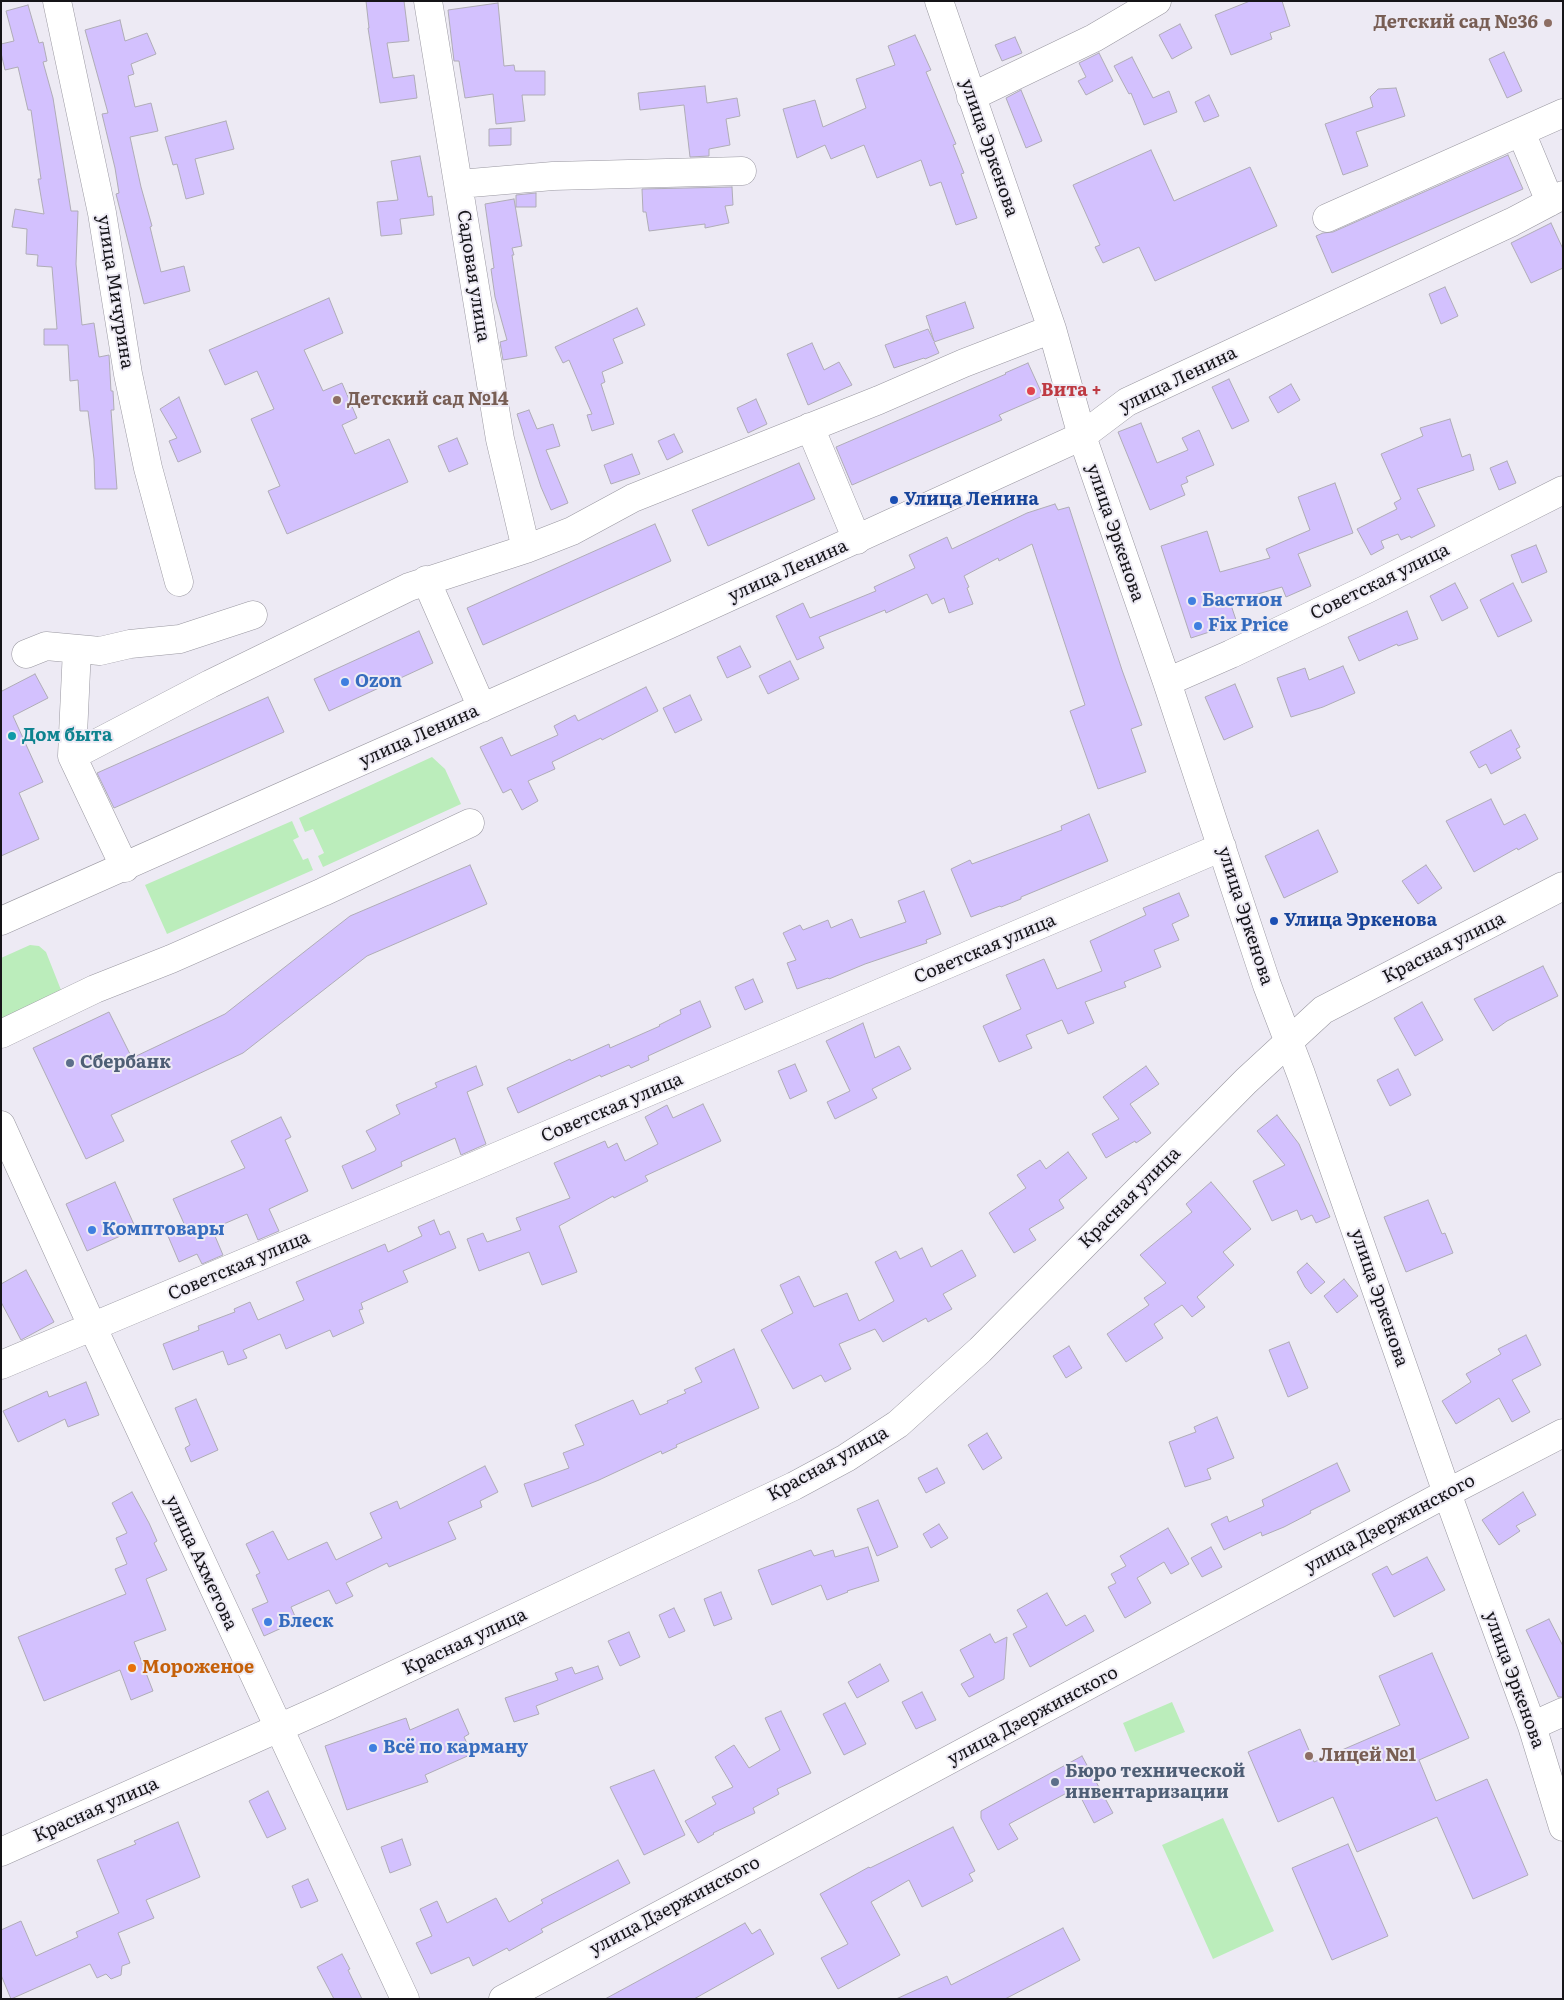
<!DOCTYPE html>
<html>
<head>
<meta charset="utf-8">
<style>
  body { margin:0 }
  #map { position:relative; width:1564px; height:2000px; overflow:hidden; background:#edeaf4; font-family:Literata,serif }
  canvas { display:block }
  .frame { position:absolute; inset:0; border:2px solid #151418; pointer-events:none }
</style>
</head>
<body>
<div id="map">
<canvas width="1564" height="2000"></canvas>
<div class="frame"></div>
</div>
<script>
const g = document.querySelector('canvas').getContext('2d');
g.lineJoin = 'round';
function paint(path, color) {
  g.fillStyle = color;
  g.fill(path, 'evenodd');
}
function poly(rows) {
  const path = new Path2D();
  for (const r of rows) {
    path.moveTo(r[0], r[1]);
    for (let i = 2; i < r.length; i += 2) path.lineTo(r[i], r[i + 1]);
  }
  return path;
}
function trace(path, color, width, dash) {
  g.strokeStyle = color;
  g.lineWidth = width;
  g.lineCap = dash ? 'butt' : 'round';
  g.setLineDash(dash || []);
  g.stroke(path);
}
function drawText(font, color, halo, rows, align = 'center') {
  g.font = font + ' Literata,serif';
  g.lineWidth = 4;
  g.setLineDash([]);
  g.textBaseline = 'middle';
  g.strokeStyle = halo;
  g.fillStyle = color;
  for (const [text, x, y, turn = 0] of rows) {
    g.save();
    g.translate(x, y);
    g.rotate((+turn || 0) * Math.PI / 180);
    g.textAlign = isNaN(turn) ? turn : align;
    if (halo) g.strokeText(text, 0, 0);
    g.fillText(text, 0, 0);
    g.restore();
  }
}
paint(poly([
  [432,757,445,769,461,804,323,867,318,856,324,853,313,829,305,832,299,818],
  [292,821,299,837,293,840,303,860,308,858,313,870,167,934,145,885],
  [30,945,39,946,46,952,61,990,1,1019,1,958],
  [1172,1702,1185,1732,1135,1752,1123,1723],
  [1223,1818,1274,1931,1213,1959,1162,1845]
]), '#bbedbb');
const building = poly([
  [366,1,404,1,409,41,387,43,393,78,414,75,417,98,380,103,368,28,369,28,366,1],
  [1250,1,1282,1,1290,26,1270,33,1272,39,1231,55,1215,15,1250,1],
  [498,3,504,66,514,65,515,71,545,71,545,95,522,95,525,121,496,124,493,94,465,98,459,61,454,61,448,10,498,3],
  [28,5,39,43,43,42,47,61,43,62,53,98,71,211,78,211,76,264,82,325,94,323,99,357,109,355,111,391,113,391,114,410,111,410,117,489,95,489,94,459,88,411,80,411,78,380,70,381,68,345,44,345,44,329,57,329,52,267,37,266,38,255,26,254,27,229,12,227,15,209,44,214,38,179,41,179,31,110,28,110,18,67,5,70,1,53,1,44,14,41,6,11,28,5],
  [120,20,125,41,147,33,156,54,131,64,134,74,128,76,135,107,151,103,158,131,130,137,141,187,152,226,150,227,161,272,184,266,190,291,144,304,116,194,119,193,115,168,102,114,108,113,85,30,120,20],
  [1180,24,1192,48,1172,59,1159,35,1180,24],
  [915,35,931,70,926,72,956,144,953,145,964,173,961,174,977,218,956,225,941,182,930,186,921,160,877,178,864,145,831,159,825,145,797,158,783,109,815,100,823,127,866,108,856,79,895,65,888,46,915,35],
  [1015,37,1022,53,1002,61,995,45,1015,37],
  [1504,52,1522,91,1507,98,1489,59,1504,52],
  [1099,53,1113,81,1086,95,1078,81,1086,77,1079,63,1099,53],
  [1132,57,1153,98,1169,91,1177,112,1144,125,1131,93,1129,94,1114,66,1132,57],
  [705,86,707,103,737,98,740,116,726,119,730,145,709,149,709,156,690,157,684,105,640,110,638,93,705,86],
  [1396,88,1405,116,1356,132,1368,166,1343,175,1325,124,1373,107,1370,97,1378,89,1396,88],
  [1021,90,1042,141,1026,148,1006,98,1021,90],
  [1209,95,1219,116,1204,122,1195,102,1209,95],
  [226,121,234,149,195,159,204,194,186,199,177,164,173,165,165,137,226,121],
  [511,128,511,145,489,146,489,129,511,128],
  [1151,150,1174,201,1250,167,1277,226,1155,281,1139,247,1103,263,1095,247,1100,245,1073,185,1151,150],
  [1508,155,1523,189,1332,273,1316,236,1323,233,1333,232,1508,155],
  [420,156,428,197,432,196,434,215,400,219,402,234,381,236,377,202,398,200,391,161,420,156],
  [732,187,733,205,725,206,729,223,705,228,705,224,649,231,646,212,643,212,642,189,732,187],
  [536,193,536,207,516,207,516,195,536,193],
  [514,199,522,246,512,248,514,255,512,255,527,356,503,360,500,342,507,340,495,297,491,269,494,268,485,204,514,199],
  [1551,223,1563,249,1563,268,1531,283,1511,243,1551,223],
  [1445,287,1458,316,1441,324,1429,294,1445,287],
  [329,298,343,333,304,350,323,391,342,383,357,418,342,425,355,454,389,439,408,482,287,534,268,491,280,486,251,419,274,409,257,371,225,385,209,350,329,298],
  [965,302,974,328,934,342,939,353,925,359,924,358,894,368,885,345,928,329,934,341,926,316,965,302],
  [637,308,645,325,613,339,623,363,602,372,605,382,601,384,614,424,592,431,587,415,592,414,569,360,563,363,555,347,637,308],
  [812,343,824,370,839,362,852,385,808,405,787,354,812,343],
  [1028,363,1043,396,999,415,1002,420,852,485,836,447,1006,374,1005,373,1028,363],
  [1229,379,1249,421,1232,429,1212,387,1229,379],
  [1291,384,1300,400,1278,413,1269,397,1291,384],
  [179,397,201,452,178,462,169,441,177,438,160,409,179,397],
  [756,399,767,424,748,433,737,408,756,399],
  [529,410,537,429,553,424,560,446,546,450,568,503,551,510,541,487,517,414,529,410],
  [1450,419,1462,457,1470,454,1474,470,1417,489,1435,526,1411,538,1410,536,1401,540,1398,534,1381,541,1384,548,1371,555,1357,529,1397,509,1394,503,1401,499,1381,454,1423,436,1420,428,1450,419],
  [1141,423,1157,463,1188,450,1182,438,1199,430,1214,465,1186,477,1188,482,1181,485,1185,495,1150,510,1118,432,1141,423],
  [674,434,683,452,667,460,658,441,674,434],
  [457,438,468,464,449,472,438,446,457,438],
  [632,454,640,474,611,484,604,465,632,454],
  [1507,461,1516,483,1499,490,1490,468,1507,461],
  [799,463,815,499,708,546,692,510,799,463],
  [1335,483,1353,533,1298,554,1311,586,1286,597,1282,587,1230,602,1237,623,1191,638,1161,546,1207,531,1220,572,1270,558,1266,549,1310,530,1298,497,1335,483],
  [1055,504,1058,510,1069,507,1122,670,1142,725,1131,729,1146,772,1098,789,1070,711,1085,705,1032,544,999,561,998,558,964,576,969,587,967,588,973,604,949,613,944,598,932,604,927,594,886,613,885,610,819,637,824,648,797,660,776,616,803,603,810,618,876,591,874,587,915,568,909,555,947,537,952,549,1027,513,1055,504],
  [655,524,671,561,483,645,467,608,655,524],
  [1536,545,1547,572,1522,583,1511,555,1536,545],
  [1455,583,1468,608,1442,621,1430,596,1455,583],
  [1513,583,1532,621,1498,637,1480,600,1513,583],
  [1407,611,1418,639,1398,646,1397,644,1359,661,1348,637,1407,611],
  [419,631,433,663,329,711,314,679,419,631],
  [740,646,751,667,727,678,717,657,740,646],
  [790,661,799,679,768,694,759,676,790,661],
  [1343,666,1355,693,1323,707,1291,717,1277,678,1305,668,1309,680,1343,666],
  [35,674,48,698,13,716,43,782,19,793,39,839,1,856,1,690,2,691,35,674],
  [1235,684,1253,727,1224,740,1205,697,1235,684],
  [646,687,658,711,602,740,601,738,552,762,555,769,528,781,538,801,522,810,511,789,503,793,480,747,502,737,511,756,558,735,554,726,575,715,578,721,646,687],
  [690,695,702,720,675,733,663,708,690,695],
  [268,697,284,732,114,808,97,773,268,697],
  [1511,730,1520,747,1516,749,1521,758,1491,774,1486,764,1479,768,1470,752,1511,730],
  [1491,799,1504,825,1525,814,1538,839,1518,850,1517,848,1474,872,1446,821,1491,799],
  [1089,814,1108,861,1021,897,1021,899,1001,907,1000,906,971,917,951,869,970,860,972,864,1062,830,1061,826,1089,814],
  [1318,830,1338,872,1284,898,1265,856,1318,830],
  [470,865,487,904,367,956,243,1053,111,1115,124,1141,86,1159,33,1048,109,1012,132,1058,225,1014,350,916,470,865],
  [1426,865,1442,888,1418,904,1402,881,1426,865],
  [924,891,941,934,926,940,927,943,865,964,829,979,828,978,797,989,787,963,796,960,783,933,800,925,803,930,828,920,831,928,852,919,860,938,906,922,898,901,924,891],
  [1179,893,1189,916,1172,924,1179,940,1154,950,1161,967,1124,982,1126,987,1085,1002,1094,1023,1068,1034,1062,1020,1026,1035,1032,1048,999,1062,983,1026,1021,1009,1006,975,1044,959,1057,989,1102,971,1090,941,1146,915,1143,908,1179,893],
  [1543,966,1558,996,1507,1021,1493,1031,1474,999,1543,966],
  [753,979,763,1002,745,1010,735,987,753,979],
  [700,1001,711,1027,648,1056,649,1060,631,1068,629,1065,601,1077,600,1075,518,1113,507,1088,570,1059,571,1061,609,1044,610,1048,660,1026,659,1025,681,1014,680,1010,700,1001],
  [1422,1002,1443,1040,1415,1056,1394,1018,1422,1002],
  [863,1023,875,1058,899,1046,911,1069,872,1089,877,1098,835,1119,827,1102,850,1091,826,1041,863,1023],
  [795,1064,807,1091,790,1099,778,1071,795,1064],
  [476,1066,483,1085,467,1092,486,1144,461,1155,455,1138,401,1162,402,1166,352,1189,342,1166,375,1151,376,1149,366,1131,400,1114,396,1105,437,1087,435,1083,476,1066],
  [1146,1066,1159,1084,1130,1104,1151,1133,1136,1143,1135,1141,1106,1158,1092,1134,1119,1119,1103,1097,1146,1066],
  [1398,1069,1411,1095,1390,1106,1377,1080,1398,1069],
  [703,1104,721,1141,645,1176,648,1181,614,1198,613,1196,559,1226,577,1272,542,1285,529,1252,479,1271,467,1239,483,1233,487,1242,521,1230,516,1218,570,1198,554,1163,605,1141,608,1148,617,1143,625,1161,658,1144,645,1117,667,1105,673,1118,703,1104],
  [1277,1115,1299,1144,1330,1217,1316,1223,1312,1215,1301,1220,1297,1210,1272,1221,1253,1181,1285,1165,1257,1131,1277,1115],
  [281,1117,291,1137,285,1140,308,1191,269,1209,279,1231,258,1240,247,1214,212,1229,223,1255,202,1264,197,1254,179,1262,168,1236,186,1228,173,1199,245,1168,231,1141,281,1117],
  [1068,1152,1087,1178,1059,1200,1064,1208,1029,1229,1036,1240,1014,1253,989,1213,1026,1188,1017,1175,1040,1160,1046,1169,1068,1152],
  [115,1182,136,1229,87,1251,66,1204,115,1182],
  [1211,1182,1251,1229,1223,1252,1234,1265,1197,1297,1205,1307,1192,1317,1182,1305,1154,1324,1163,1338,1126,1362,1107,1334,1149,1305,1144,1298,1166,1283,1140,1255,1192,1212,1186,1204,1211,1182],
  [1428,1200,1442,1234,1445,1233,1453,1253,1406,1272,1384,1217,1428,1200],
  [434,1220,440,1235,449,1231,456,1248,403,1271,408,1282,361,1303,363,1309,359,1310,364,1323,333,1337,330,1330,286,1349,280,1334,243,1350,247,1358,228,1365,223,1351,173,1370,163,1344,199,1330,198,1326,235,1312,234,1309,250,1302,258,1320,304,1300,296,1282,385,1244,388,1252,422,1236,418,1227,434,1220],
  [922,1248,931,1267,962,1250,976,1276,943,1294,952,1309,928,1322,926,1318,883,1342,875,1329,839,1344,851,1369,825,1382,821,1375,793,1389,761,1330,793,1313,780,1285,799,1276,814,1307,847,1293,859,1321,894,1301,875,1262,896,1251,900,1259,922,1248],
  [1307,1263,1325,1282,1311,1294,1305,1287,1297,1272,1307,1263],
  [26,1270,54,1322,21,1340,1,1302,1,1284,26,1270],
  [1344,1279,1358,1296,1337,1313,1324,1296,1344,1279],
  [1526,1335,1541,1365,1512,1380,1530,1412,1512,1422,1499,1398,1456,1424,1442,1401,1471,1382,1466,1374,1501,1354,1498,1349,1526,1335],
  [1289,1342,1308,1388,1288,1397,1269,1350,1289,1342],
  [1069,1346,1082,1368,1066,1378,1053,1356,1069,1346],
  [734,1349,759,1408,676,1445,677,1447,662,1454,661,1451,599,1480,532,1507,524,1484,569,1468,563,1453,584,1445,575,1425,633,1400,640,1415,668,1403,667,1401,686,1393,684,1390,702,1382,695,1368,734,1349],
  [86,1382,99,1415,68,1427,65,1419,18,1442,3,1411,47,1391,49,1397,86,1382],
  [196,1399,218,1450,191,1462,185,1448,190,1445,175,1408,196,1399],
  [1217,1417,1234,1458,1207,1469,1211,1479,1185,1487,1169,1442,1196,1432,1194,1427,1217,1417],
  [987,1433,1002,1458,983,1470,968,1445,987,1433],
  [1337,1463,1350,1491,1310,1511,1311,1513,1284,1527,1262,1536,1261,1532,1224,1550,1211,1524,1227,1516,1229,1522,1264,1506,1262,1500,1337,1463],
  [485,1466,498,1492,480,1501,482,1507,448,1522,456,1539,389,1567,387,1563,346,1583,353,1596,336,1604,329,1590,291,1607,297,1621,264,1636,252,1609,268,1602,256,1575,260,1573,246,1544,273,1531,288,1560,327,1542,336,1560,382,1538,370,1513,397,1501,400,1509,485,1466],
  [937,1468,945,1483,926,1493,918,1478,937,1468],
  [132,1492,149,1523,157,1541,154,1543,167,1570,146,1579,166,1630,134,1642,153,1691,131,1700,120,1670,44,1701,18,1637,126,1594,115,1569,127,1564,116,1538,127,1533,112,1503,132,1492],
  [1523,1492,1536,1515,1516,1526,1520,1531,1499,1545,1482,1520,1523,1492],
  [878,1500,898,1547,877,1556,857,1509,878,1500],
  [939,1524,948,1538,931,1548,923,1534,939,1524],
  [1168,1528,1189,1564,1171,1574,1164,1562,1137,1578,1151,1603,1125,1618,1108,1587,1116,1583,1111,1574,1126,1566,1120,1556,1168,1528],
  [868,1547,879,1581,847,1591,848,1592,827,1600,821,1585,772,1605,758,1570,811,1550,814,1556,833,1550,835,1557,868,1547],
  [1211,1547,1222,1567,1202,1577,1191,1558,1211,1547],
  [1427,1557,1445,1590,1394,1617,1372,1574,1387,1566,1392,1575,1427,1557],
  [721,1592,732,1619,714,1626,704,1599,721,1592],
  [1047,1593,1066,1626,1085,1615,1094,1631,1030,1667,1013,1634,1027,1627,1017,1610,1047,1593],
  [674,1608,685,1631,669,1638,659,1615,674,1608],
  [1549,1619,1563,1646,1563,1697,1558,1697,1526,1630,1549,1619],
  [629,1632,640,1657,620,1666,608,1641,629,1632],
  [990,1634,995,1643,1007,1637,1004,1679,969,1697,961,1684,974,1677,960,1650,990,1634],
  [1432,1653,1469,1738,1419,1760,1436,1801,1487,1779,1528,1875,1473,1899,1437,1817,1357,1852,1333,1797,1278,1822,1248,1752,1300,1729,1314,1762,1400,1725,1379,1676,1432,1653],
  [880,1664,889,1681,857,1698,848,1682,880,1664],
  [598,1666,603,1679,536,1706,539,1714,514,1722,505,1698,558,1680,555,1673,572,1667,575,1674,598,1666],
  [922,1692,936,1720,916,1729,902,1702,922,1692],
  [845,1703,866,1744,844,1755,823,1714,845,1703],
  [458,1709,469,1734,464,1737,472,1754,425,1775,428,1782,347,1810,325,1746,406,1718,410,1730,458,1709],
  [781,1711,811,1773,777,1789,779,1794,753,1808,755,1813,713,1833,714,1834,698,1843,685,1821,716,1804,712,1797,733,1787,715,1757,734,1745,749,1768,780,1750,765,1718,781,1711],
  [1082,1756,1113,1813,1094,1823,1076,1788,1009,1824,1018,1839,998,1850,981,1818,981,1811,1082,1756],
  [654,1770,685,1835,644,1855,610,1787,654,1770],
  [268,1791,286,1829,267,1838,249,1801,268,1791],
  [178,1822,200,1877,146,1900,154,1918,118,1933,130,1963,122,1966,121,1975,111,1979,106,1974,97,1978,90,1964,11,1999,1,1975,1,1930,21,1921,36,1956,78,1937,76,1932,119,1913,97,1860,136,1844,134,1841,178,1822],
  [953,1827,975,1871,969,1874,973,1881,922,1907,909,1880,871,1902,900,1955,838,1989,821,1958,848,1944,820,1894,869,1867,870,1868,953,1827],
  [402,1839,411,1865,390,1873,381,1847,402,1839],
  [1348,1844,1388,1936,1332,1960,1292,1868,1348,1844],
  [618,1860,630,1883,541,1929,543,1932,509,1951,507,1948,473,1966,469,1957,431,1974,416,1943,432,1936,420,1909,437,1901,447,1923,496,1898,509,1922,543,1903,541,1900,618,1860],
  [308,1879,318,1901,301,1908,292,1886,308,1879],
  [745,1923,752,1934,760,1929,774,1954,694,1999,605,1999,745,1923],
  [1063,1928,1080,1960,1005,1999,896,1999,947,1976,951,1985,1063,1928],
  [342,1954,350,1969,348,1970,362,1999,334,1999,317,1967,342,1954]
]);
paint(building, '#d3c1fe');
trace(building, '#afacb6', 1);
const minor = poly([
  [57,1,102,213,128,374,148,468,179,582],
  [428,1,500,439,526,549],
  [939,1,1052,329,1082,436,1167,682,1267,985,1301,1074,1447,1493,1532,1726,1563,1827],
  [971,97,1094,38,1157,1],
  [1521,132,1550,202],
  [459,184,553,176,742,171],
  [1327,218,1563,113],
  [810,427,857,540],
  [426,580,482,708],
  [77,649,72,756,125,868],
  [26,654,46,646,100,651,130,644,180,639,253,615],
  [1167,682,1231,654,1367,589,1563,490],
  [72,756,210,684,409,587,526,549,572,531,633,498,879,400,964,363,1052,329],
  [1,921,668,625,1082,436,1127,402,1512,222,1563,195],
  [1,1034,95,989,171,959,323,892,470,823],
  [1,1125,93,1328,405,1999],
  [1,1365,477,1165,1222,847],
  [1532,1726,1563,1712],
  [1,1852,328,1706,794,1486,846,1458,898,1424,980,1350,1246,1081,1323,1010,1563,886],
  [503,1999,1447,1493,1563,1433]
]);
trace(minor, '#9997a0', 29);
trace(minor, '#fff', 28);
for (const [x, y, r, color] of [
  [1548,23,5,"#8d6e63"],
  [1031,391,5,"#e0444e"],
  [337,400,5,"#8d6e63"],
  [894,500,5,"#1a4fb4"],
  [1192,601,5,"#3f7fe0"],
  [1198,626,5,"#3f7fe0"],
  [345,682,5,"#3f7fe0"],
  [12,736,5,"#0f9aa8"],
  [1274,921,5,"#1a4fb4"],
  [70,1063,5,"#5c6f8a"],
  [92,1230,5,"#3f7fe0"],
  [268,1622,5,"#3f7fe0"],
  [132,1668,5,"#e8710a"],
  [373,1748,5,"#3f7fe0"],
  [1309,1756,5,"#8d6e63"],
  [1055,1782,5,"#5c6f8a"]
]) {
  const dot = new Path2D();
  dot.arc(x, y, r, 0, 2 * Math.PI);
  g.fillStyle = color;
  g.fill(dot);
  trace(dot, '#edeaf4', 2);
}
drawText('bold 18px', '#785e54', '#edeaf4', [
  ["Детский сад №36",1538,23,"right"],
  ["Детский сад №14",347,400],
  ["Лицей №1",1319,1756]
], 'left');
drawText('18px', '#151418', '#edeaf4', [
  ["улица Эркенова",989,148,71],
  ["Садовая улица",473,276,81],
  ["улица Мичурина",115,292,81],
  ["улица Ленина",1178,380,-26],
  ["улица Эркенова",1115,533,71],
  ["улица Ленина",788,571,-24],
  ["Советская улица",1380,582,-26],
  ["улица Ленина",419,736,-24],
  ["улица Эркенова",1245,916,72],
  ["Красная улица",1444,948,-27],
  ["Советская улица",985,949,-23],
  ["Советская улица",612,1108,-23],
  ["Красная улица",1130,1198,-45],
  ["Советская улица",239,1266,-23],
  ["улица Эркенова",1379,1298,71],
  ["Красная улица",828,1464,-29],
  ["улица Дзержинского",1390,1524,-28],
  ["улица Ахметова",201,1563,65],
  ["Красная улица",465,1642,-25],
  ["улица Эркенова",1514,1680,70],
  ["улица Дзержинского",1033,1716,-28],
  ["Красная улица",96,1810,-24],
  ["улица Дзержинского",675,1906,-28]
]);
drawText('bold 18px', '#be3a42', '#edeaf4', [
  ["Вита +",1041,391]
], 'left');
drawText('bold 18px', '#164399', '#edeaf4', [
  ["Улица Ленина",904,500],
  ["Улица Эркенова",1284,921]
], 'left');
drawText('bold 18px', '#366cbe', '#edeaf4', [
  ["Бастион",1202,601],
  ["Fix Price",1208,626],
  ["Ozon",355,682],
  ["Комптовары",102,1230],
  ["Блеск",278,1622],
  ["Всё по карману",383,1748]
], 'left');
drawText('bold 18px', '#0d838f', '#edeaf4', [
  ["Дом быта",22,736]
], 'left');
drawText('bold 18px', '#4e5e75', '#edeaf4', [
  ["Сбербанк",80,1063],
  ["Бюро технической",1065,1772],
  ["инвентаризации",1065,1793]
], 'left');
drawText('bold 18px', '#c56008', '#edeaf4', [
  ["Мороженое",142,1668]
], 'left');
</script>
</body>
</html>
